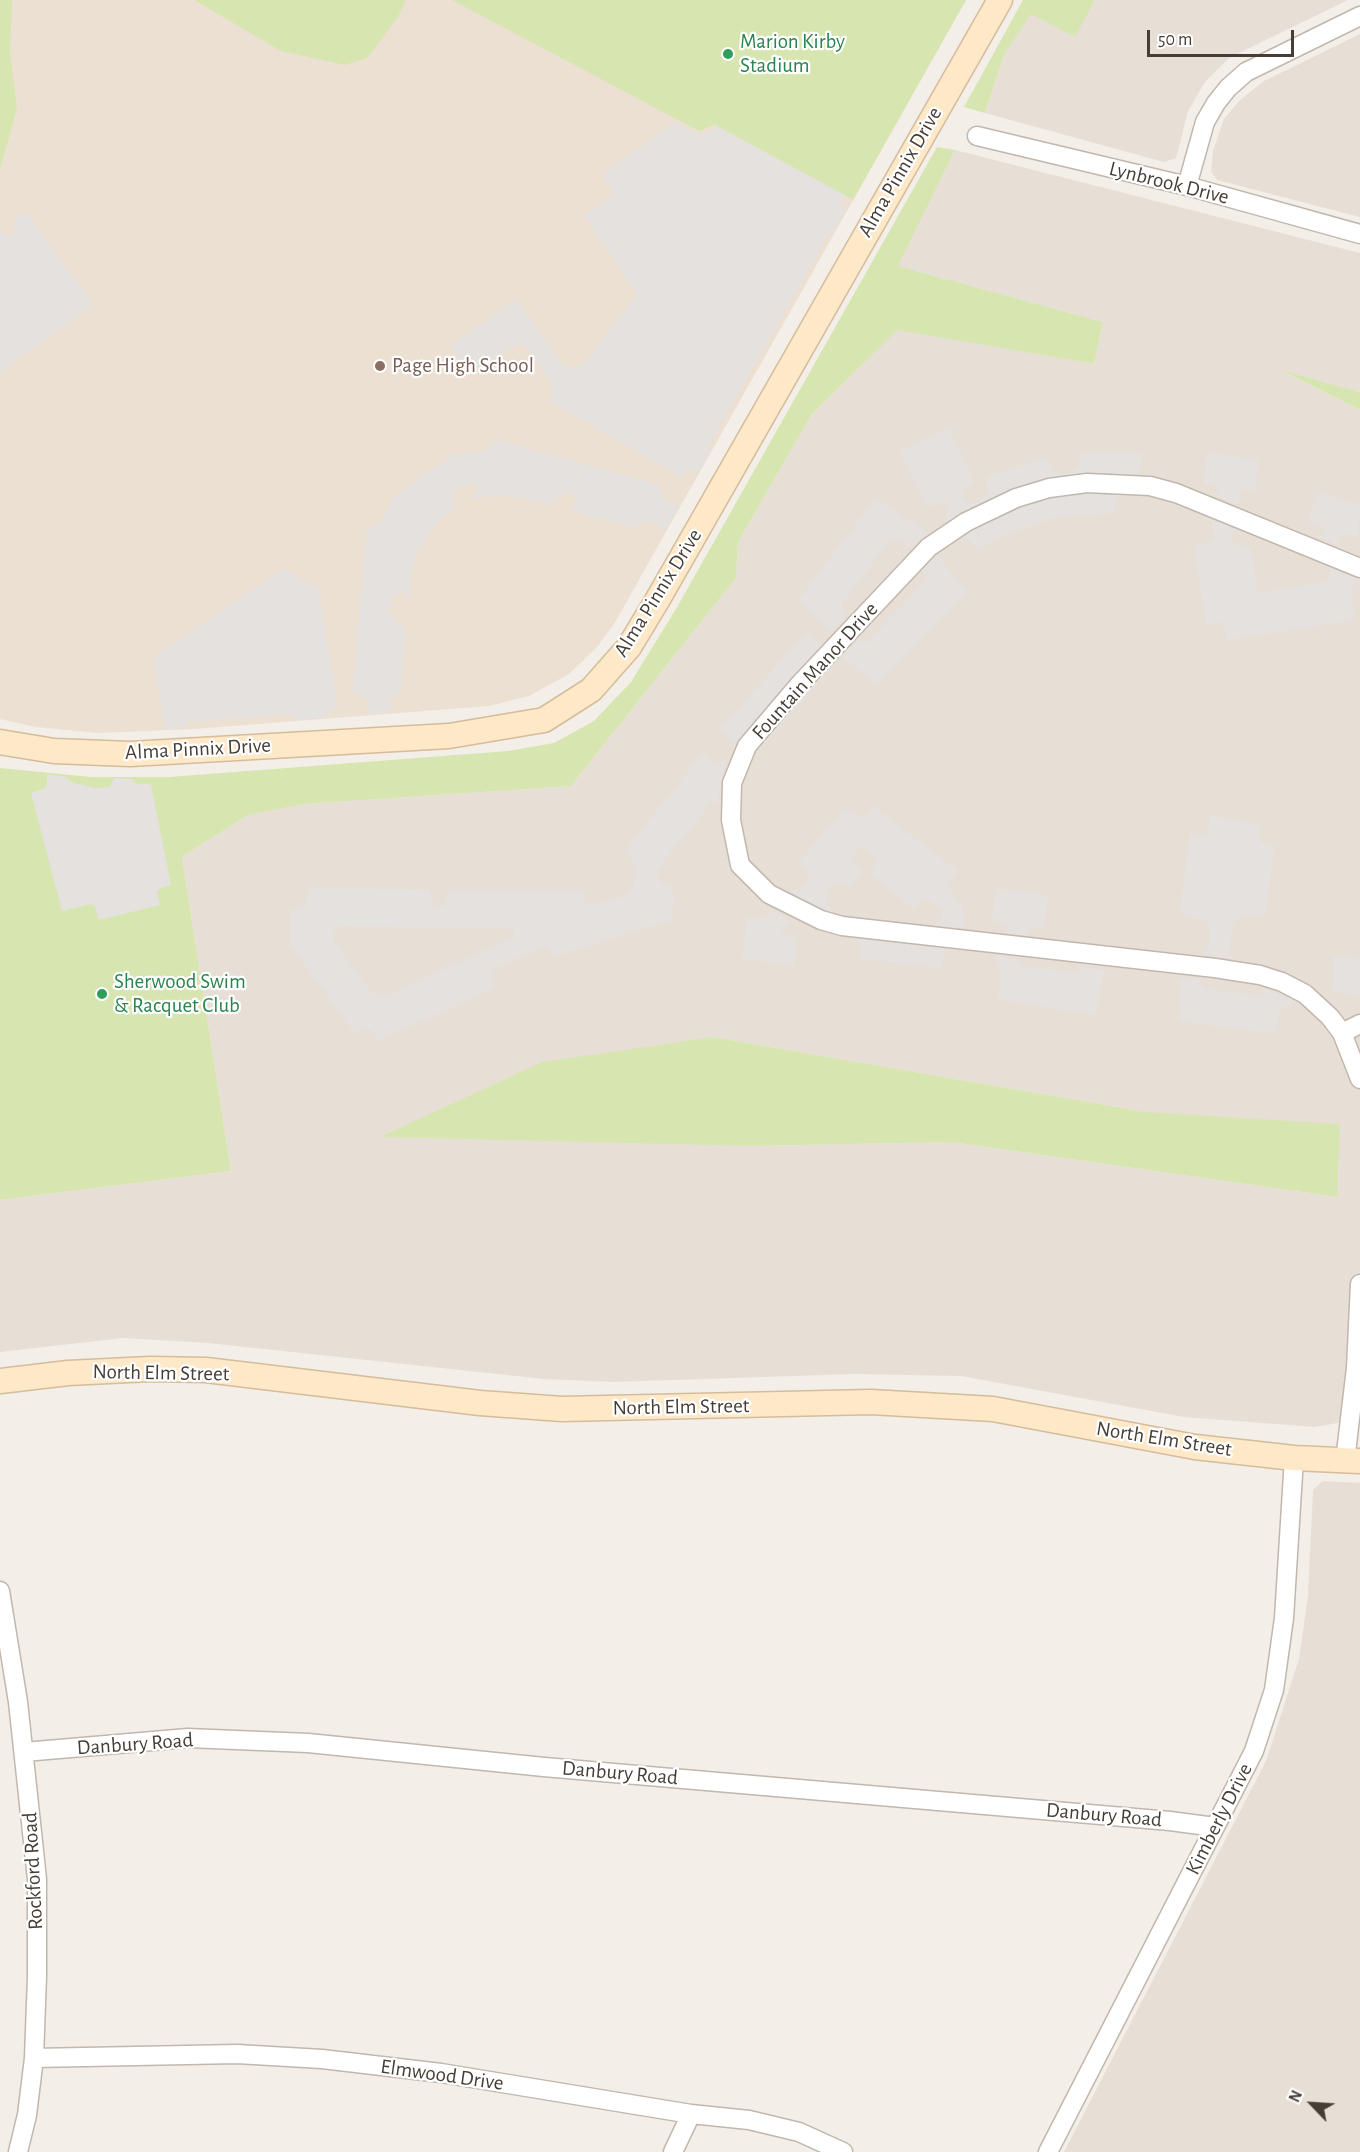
<!DOCTYPE html>
<html>
<head>
<meta charset="utf-8">
<style>
  body { margin:0 }
  #map { position:relative; width:1360px; height:2152px; overflow:hidden; background:#f3eee7; font-family:"Alegreya Sans",sans-serif }
  canvas { display:block }
  .north { position:absolute; left:1282px; top:2074px; width:60px; height:60px; -webkit-text-stroke:4px #fff; paint-order:stroke; rotate:295deg; font-size:16px; font-weight:700; line-height:24px; text-align:center; color:#463e36 }
  .north::after { content:''; display:block; margin:auto; width:21px; height:27px; background:#463e36; clip-path:polygon(50% 0,100% 100%,50% 72%,0 100%) }
  .scale { position:absolute; left:1147px; top:30px; width:147px; height:27px; box-sizing:border-box; border:3px solid #463e36; border-top:0; padding-left:8px; font-size:18px; line-height:21px; white-space:nowrap; color:#463e36; -webkit-text-stroke:4px #fff; paint-order:stroke }
</style>
</head>
<body>
<div id="map">
<canvas width="1360" height="2152"></canvas>
<div class="north">N</div>
<div class="scale">50 m</div>
</div>
<script>
const g = document.querySelector('canvas').getContext('2d');
g.lineJoin = 'round';
function paint(path, color) {
  g.fillStyle = color;
  g.fill(path, 'evenodd');
}
function poly(rows) {
  const path = new Path2D();
  for (const r of rows) {
    path.moveTo(r[0], r[1]);
    for (let i = 2; i < r.length; i += 2) path.lineTo(r[i], r[i + 1]);
  }
  return path;
}
function trace(path, color, width, dash) {
  g.strokeStyle = color;
  g.lineWidth = width;
  g.lineCap = dash ? 'butt' : 'round';
  g.setLineDash(dash || []);
  g.stroke(path);
}
function drawText(font, color, halo, rows, align = 'center') {
  g.font = font + ' "Alegreya Sans",sans-serif';
  g.lineWidth = 4.5;
  g.setLineDash([]);
  g.textBaseline = 'middle';
  g.strokeStyle = halo;
  g.fillStyle = color;
  for (const [text, x, y, turn = 0] of rows) {
    g.save();
    g.translate(x, y);
    g.rotate((+turn || 0) * Math.PI / 180);
    g.textAlign = isNaN(turn) ? turn : align;
    if (halo) g.strokeText(text, 0, 0);
    g.fillText(text, 0, 0);
    g.restore();
  }
}
paint(poly([
  [1095,0,1348,0,1229,58,1205,82,1188,111,1176,158,1164,162,985,113,1004,55,1031,13,1074,36],
  [1360,34,1360,217,1217,180,1211,171,1213,151,1224,119,1240,100,1264,81],
  [955,150,1360,253,1360,392,1283,372,1360,410,1360,1419,1315,1427,1184,1417,961,1376,854,1374,614,1382,544,1379,208,1343,123,1338,0,1352,0,1200,231,1171,182,857,248,815,305,804,571,786,736,578,738,542,812,414,897,329,1094,364,1103,322,897,266],
  [713,1037,1146,1112,1337,1197,951,1142,753,1146],
  [1323,1481,1360,1483,1360,2152,1064,2152,1266,1761,1299,1659,1308,1596,1313,1490]
]), '#e7dfd6');
paint(poly([
  [0,0,966,0,614,624,597,647,569,674,529,696,489,706,194,729,98,733,36,727,0,719]
]), '#ece0d2');
paint(poly([
  [0,0,12,0,10,52,17,109,0,169],
  [194,0,406,0,398,17,367,58,345,65,281,51],
  [452,0,966,0,853,200,715,125,699,131],
  [1023,0,1095,0,1075,37,1031,14,1004,55,985,113,964,107],
  [937,147,955,150,898,266,1103,322,1094,364,897,330,812,414,738,542,736,578,571,786,305,804,248,815,182,857,231,1171,0,1200,0,768,91,777,169,777,508,751,554,743,594,721,631,682,676,609],
  [1280,370,1360,392,1360,410],
  [713,1037,1146,1112,1340,1124,1337,1197,951,1142,753,1146,380,1137,542,1062]
]), '#d7e6b1');
paint(poly([
  [676,122,699,135,720,128,845,195,840,203,845,212,834,232,830,231,708,446,711,450,699,472,688,471,681,477,549,401,554,393,552,383,527,348,520,344,513,346,471,375,450,346,516,299,564,366,572,368,585,363,637,294,584,215,608,199,611,193,611,188,602,174],
  [27,213,93,305,0,372,0,228,5,236,13,236,15,231,13,219],
  [949,427,974,483,963,488,964,499,968,502,974,504,988,495,986,477,1047,457,1053,472,1069,474,1080,465,1079,454,1108,452,1143,454,1136,496,1123,494,1117,497,1113,513,1056,517,1005,535,977,550,969,540,958,540,945,520,948,508,943,502,927,507,900,451],
  [495,439,662,486,660,495,664,501,679,506,664,532,656,524,645,521,635,528,576,512,571,508,578,498,565,492,550,505,513,496,495,495,474,499,477,488,471,482,454,490,454,508,439,519,419,548,412,567,409,598,400,592,393,596,390,615,406,629,400,697,394,694,391,696,390,704,394,711,366,714,369,704,366,698,353,690,367,527,380,524,394,496,454,454,484,451,491,446],
  [1207,453,1259,460,1255,492,1244,489,1239,491,1239,505,1214,494,1218,491,1218,486,1203,483],
  [1318,492,1360,506,1358,538,1344,533,1340,535,1340,546,1318,536,1325,530,1308,521],
  [875,499,929,533,907,549,907,546,900,539,889,541,841,605,845,613,848,613,831,632,798,600],
  [1208,517,1239,529,1232,532,1231,539,1234,543,1251,548,1258,593,1326,582,1331,574,1329,567,1360,580,1352,588,1354,620,1227,640,1224,625,1221,622,1206,624,1194,545,1208,543,1214,535,1212,522],
  [941,552,940,559,967,591,877,685,847,660,841,659,859,638,862,643,866,643,927,579,928,574,921,570],
  [284,568,304,583,318,584,337,704,326,711,327,718,296,720,293,714,187,722,186,728,165,729,153,657],
  [807,632,837,661,755,755,734,743,720,729],
  [702,753,716,763,726,761,717,804,712,802,657,870,657,877,664,885,670,883,675,902,671,906,672,920,552,957,548,947,544,946,494,969,491,975,495,987,379,1041,371,1029,365,1028,355,1034,290,944,291,910,305,905,309,888,429,890,434,907,443,907,446,904,447,891,584,891,584,901,592,906,627,895,633,885,637,869,625,851],
  [340,926,512,929,515,931,513,937,390,995,380,995,368,989,333,940,334,933],
  [47,774,66,777,73,783,96,788,110,787,114,778,133,779,136,784,151,784,171,885,161,888,157,892,160,905,99,920,95,907,91,904,62,911,31,793,44,789,47,785],
  [873,806,958,871,949,882,948,887,962,905,964,922,968,928,950,927,947,951,940,968,859,958,860,943,856,939,859,916,935,926,942,916,941,909,927,899,922,899,914,909,870,874,877,862,875,857,863,848,857,848,852,860,863,871,849,887,837,883,831,884,827,891,826,903,834,913,818,909,788,891,799,889,806,882,809,871,799,862,844,808,854,815,864,817],
  [1210,816,1260,825,1259,840,1262,843,1274,845,1266,916,1243,915,1233,923,1229,950,1234,959,1203,955,1209,944,1210,929,1207,922,1180,914,1190,834,1204,835,1208,832],
  [996,889,1031,892,1048,897,1044,927,1027,930,1027,936,1006,933,1007,925,992,920],
  [770,910,792,923,784,927,782,932,785,936,797,938,794,966,742,958,747,918,764,919],
  [993,955,1020,959,1018,963,1021,966,1077,973,1079,966,1107,971,1103,977,1095,1015,998,999,1001,969],
  [1333,956,1360,959,1360,995,1333,991],
  [1179,978,1202,980,1201,985,1205,989,1262,996,1264,988,1296,1002,1288,1004,1279,1013,1276,1034,1180,1021]
]), '#e4e1df');
const street = poly([
  [977,136,1187,186,1360,234],
  [1187,186,1205,122,1216,103,1228,88,1246,72,1360,16],
  [1360,568,1176,493,1150,486,1087,483,1049,488,1016,498,966,522,929,547,798,686,747,746,732,783,731,820,740,865,769,894,821,920,842,926,1215,968,1260,975,1282,982,1305,994,1330,1017,1342,1033,1360,1079],
  [1342,1033,1360,1024],
  [1345,1461,1356,1368,1360,1284],
  [0,1591,18,1702,37,1879,37,1976,34,2058,27,2115,18,2152],
  [24,1752,188,1738,308,1743,544,1767,1170,1821,1215,1827],
  [34,2058,237,2054,322,2059,441,2073,691,2114,749,2120,799,2132,843,2152],
  [673,2152,691,2114],
  [1048,2152,1254,1751,1274,1690,1284,1618,1294,1458]
]);
const secondary = poly([
  [0,742,54,751,130,754,449,736,544,720,591,690,629,647,658,599,1000,0],
  [0,1381,68,1373,150,1369,206,1370,480,1403,562,1409,871,1402,993,1409,1195,1447,1294,1458,1360,1461]
]);
trace(street, '#c1b7ad', 21);
trace(secondary, '#d5bc9b', 27);
trace(street, '#fff', 18);
trace(secondary, '#fde8c8', 24);
for (const [x, y, r, color] of [
  [728,54,6,"#2e9e5b"],
  [380,366,6,"#8d6e63"],
  [102,994,6,"#2e9e5b"]
]) {
  const dot = new Path2D();
  dot.arc(x, y, r, 0, 2 * Math.PI);
  g.fillStyle = color;
  g.fill(dot);
  trace(dot, '#fff', 2);
}
drawText('21px', '#27864d', '#fff', [
  ["Marion Kirby",740,42],
  ["Stadium",740,66],
  ["Sherwood Swim",114,982],
  ["& Racquet Club",114,1006]
], 'left');
drawText('21px', '#463e36', '#fff', [
  ["Alma Pinnix Drive",900,172,-60],
  ["Lynbrook Drive",1169,183,14],
  ["Alma Pinnix Drive",658,593,-58],
  ["Fountain Manor Drive",815,671,-48],
  ["Alma Pinnix Drive",198,749,-3],
  ["North Elm Street",161,1373,1],
  ["North Elm Street",681,1407,-1],
  ["North Elm Street",1164,1439,9],
  ["Danbury Road",135,1744,-4],
  ["Danbury Road",620,1773,5],
  ["Danbury Road",1104,1815,5],
  ["Kimberly Drive",1219,1819,-63],
  ["Rockford Road",33,1871,-93],
  ["Elmwood Drive",442,2075,8]
]);
drawText('21px', '#785e54', '#fff', [
  ["Page High School",392,366]
], 'left');
</script>
</body>
</html>
